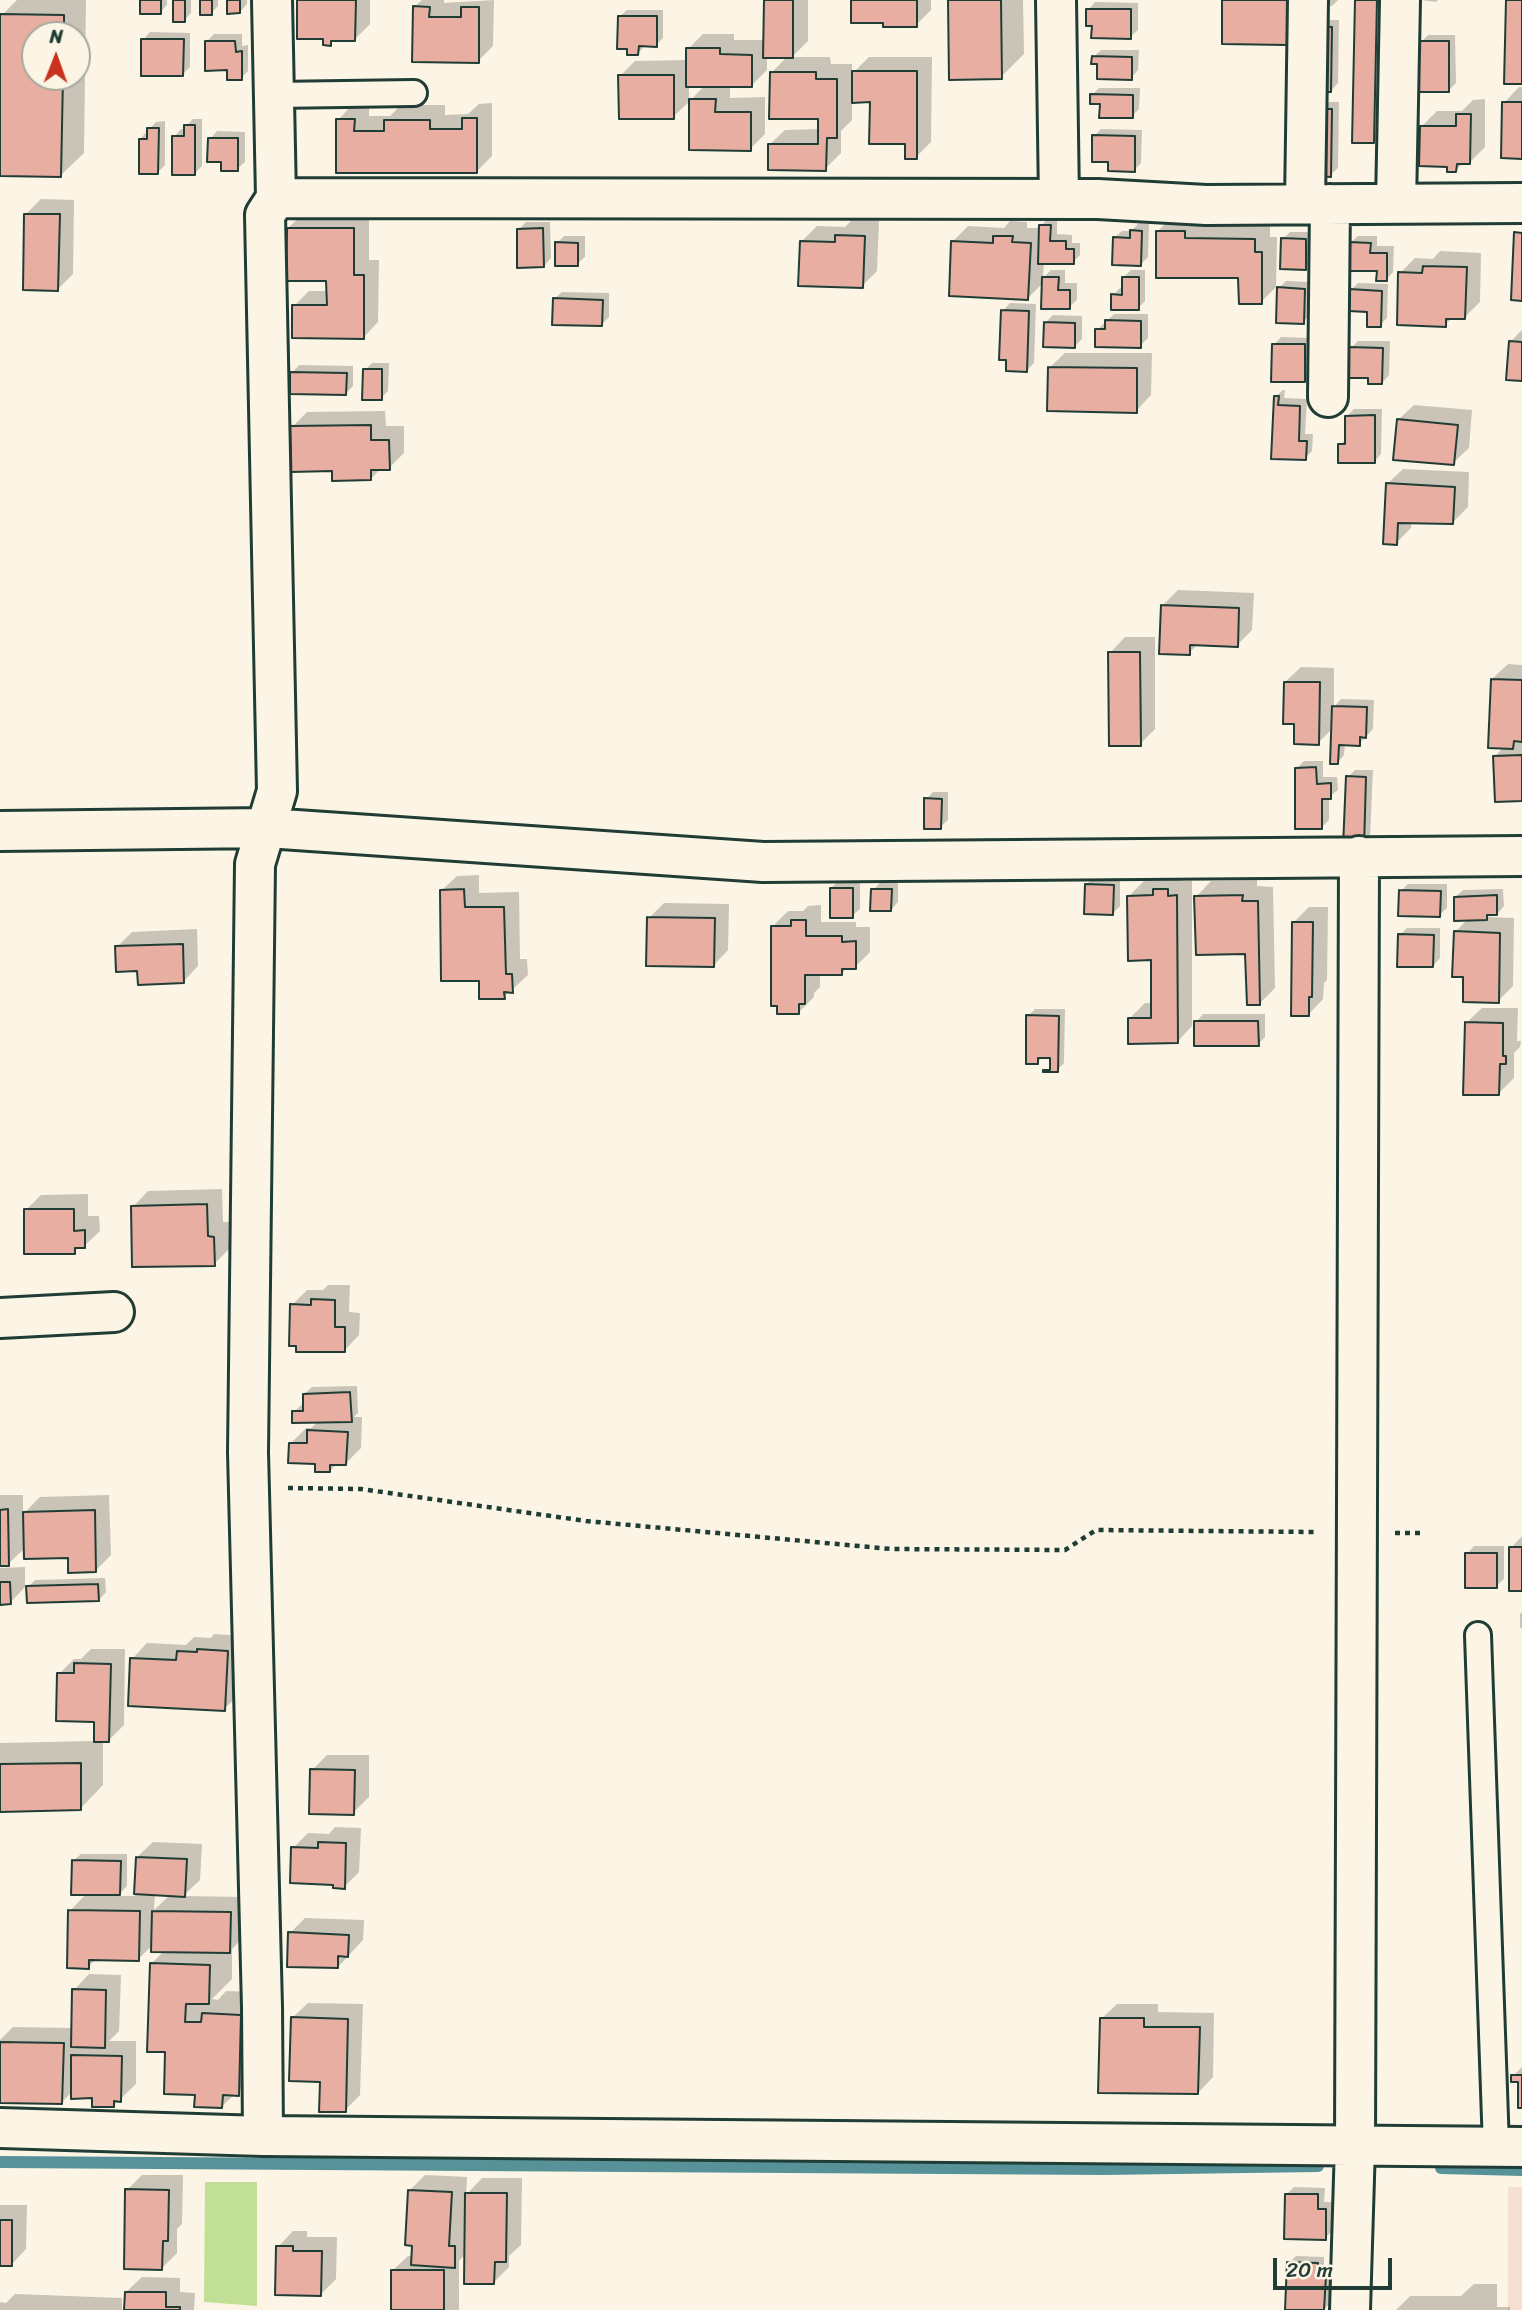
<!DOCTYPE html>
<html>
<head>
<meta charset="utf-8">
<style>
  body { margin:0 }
  #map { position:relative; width:1522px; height:2310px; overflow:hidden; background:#fcf5e5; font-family:Sriracha,sans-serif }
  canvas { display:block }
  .north { position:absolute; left:21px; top:21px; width:70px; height:70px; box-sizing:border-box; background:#fcf5e5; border:2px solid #a4ab9e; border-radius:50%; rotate:1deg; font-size:19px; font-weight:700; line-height:28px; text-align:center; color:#1f3d34 }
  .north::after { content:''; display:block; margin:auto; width:24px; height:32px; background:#c8321e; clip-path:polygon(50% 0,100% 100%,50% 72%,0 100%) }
  .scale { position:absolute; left:1273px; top:2258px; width:119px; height:32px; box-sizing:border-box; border:4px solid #1f3d34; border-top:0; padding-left:9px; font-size:21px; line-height:24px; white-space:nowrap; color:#1f3d34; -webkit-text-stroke:5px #fcf5e5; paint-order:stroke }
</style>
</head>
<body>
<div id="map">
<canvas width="1522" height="2310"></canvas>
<div class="north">N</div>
<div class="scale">20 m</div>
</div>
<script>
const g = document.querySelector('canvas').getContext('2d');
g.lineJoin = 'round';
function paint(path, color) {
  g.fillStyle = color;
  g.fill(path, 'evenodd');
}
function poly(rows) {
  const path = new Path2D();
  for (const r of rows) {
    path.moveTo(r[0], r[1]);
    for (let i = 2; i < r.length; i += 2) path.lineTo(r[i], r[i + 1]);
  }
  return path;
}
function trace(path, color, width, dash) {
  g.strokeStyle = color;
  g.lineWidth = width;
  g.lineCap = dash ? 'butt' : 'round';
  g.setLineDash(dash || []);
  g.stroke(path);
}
paint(poly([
  [1508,2187,1522,2187,1522,2310,1508,2310]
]), '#f6e0d1');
paint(poly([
  [205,2182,257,2182,257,2306,204,2302]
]), '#c2df96');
paint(poly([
  [17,0,86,0,84,153,61,175,0,174,2,15],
  [35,35,77,35,77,77,35,77],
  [142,0,167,0,167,5,160,12],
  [174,0,191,0,191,13,184,20],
  [202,0,218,0,218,6,211,13],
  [229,0,247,0,247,4,240,12],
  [299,0,370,0,370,24,355,39,335,39,330,44],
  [422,0,444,0,444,3,494,0,493,46,478,61,414,7],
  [765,0,808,0,808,41,792,57,830,57,831,64,852,64,852,74,869,57,932,57,931,142,916,157,871,100,852,101,852,120,841,131,841,153,825,169,769,145,785,130,820,129,820,117,771,73,787,57,767,57,767,70,752,85,730,85,730,98,765,97,765,134,750,149,691,100,673,117,620,76,635,61,688,60,688,49,703,34,734,34,734,40,765,40],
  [689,85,705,85,689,102],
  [852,0,931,0,931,10,916,25,884,21],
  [950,0,1023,0,1024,54,1001,77],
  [1224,0,1302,0,1301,28,1286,43],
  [1322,0,1338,0,1332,6,1321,6],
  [1356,0,1391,0,1389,126,1374,141],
  [1421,0,1438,0,1436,2],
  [1095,2,1138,3,1138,30,1130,37,1093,25,1088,10],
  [627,10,663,10,663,38,656,45,645,46,638,53,619,17],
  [1330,20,1339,20,1338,83,1331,91,1323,27],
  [150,32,190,33,190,67,182,75,143,40],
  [214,34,242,34,242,46,248,45,248,71,241,78,228,69,207,41],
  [1428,35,1455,35,1456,83,1448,91,1421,42],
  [1101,50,1139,50,1138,70,1131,78,1099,63,1093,57],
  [1519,87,1522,87,1522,157,1504,103],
  [1099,88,1140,88,1139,109,1132,116,1101,103,1092,95],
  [1485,99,1485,147,1470,162,1464,162,1456,170,1449,165,1422,126,1437,111,1462,111,1473,100],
  [1329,102,1339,102,1338,168,1330,175,1321,109],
  [492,103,492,156,477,171,338,171,338,120,353,104,369,104,369,116,390,116,401,105,445,105,445,115,468,114,479,104],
  [193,119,202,119,202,166,194,174,174,137,181,129,186,129,186,126],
  [165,121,165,165,158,172,140,139,156,122],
  [1101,129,1142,130,1141,163,1134,170,1110,160,1094,136],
  [217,131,245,132,245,162,237,169,222,160,210,139],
  [41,199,74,200,73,274,58,289,26,214],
  [304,213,369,214,369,260,379,260,378,322,363,338,294,306,309,291,328,291,328,280,288,228],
  [1173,216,1200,223,1270,224,1270,237,1277,237,1276,287,1261,302,1240,276,1157,232],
  [1048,218,1057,218,1057,234,1072,235,1072,243,1080,243,1080,255,1073,262,1044,262,1043,278,1051,270,1065,270,1065,283,1077,283,1077,300,1069,307,1044,282,1028,298,953,241,968,226,1004,228,1010,221,1027,222,1027,228,1040,228],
  [852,220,879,221,877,271,862,286,802,241,817,226,845,227],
  [526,222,550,222,551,258,544,266,518,230],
  [1139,223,1149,224,1148,257,1141,264,1114,238,1122,231,1131,231],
  [1290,232,1313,232,1312,261,1305,268,1283,239],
  [564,236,585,236,585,257,577,264,557,243],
  [1358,236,1377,236,1377,246,1394,246,1393,272,1386,280,1350,243],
  [1440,251,1481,253,1480,302,1464,318,1453,317,1445,325,1400,273,1415,258,1433,259],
  [1131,270,1145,270,1145,301,1138,308,1113,295,1120,288,1123,288,1124,277],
  [1286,281,1311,282,1310,315,1303,322,1279,288],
  [1358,283,1388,284,1387,318,1380,325,1351,290],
  [562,292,609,293,609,317,602,324,554,299],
  [1010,303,1036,304,1034,363,1027,370,1003,311],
  [1114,314,1148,314,1148,338,1140,346,1097,330],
  [1053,315,1082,316,1082,339,1074,347,1045,323],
  [1522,330,1522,379,1510,342],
  [1281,337,1312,338,1311,373,1304,380,1274,345],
  [1358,341,1390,341,1389,375,1382,383,1370,376,1351,348],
  [1065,353,1152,353,1151,395,1136,411,1049,368],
  [372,363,389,363,388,391,381,398,365,370],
  [299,365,353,366,353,386,346,393,292,373],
  [1283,390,1285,390,1284,398,1307,399,1305,434,1313,434,1312,451,1305,458,1273,457,1275,397],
  [1414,405,1472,410,1469,448,1453,463,1398,420],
  [1354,409,1382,409,1381,454,1374,462,1340,445,1347,438,1347,416],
  [385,411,386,426,404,426,404,453,389,468,381,468,371,479,334,469,292,427,307,412],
  [1403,469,1469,472,1468,507,1452,523,1412,521,1411,528,1396,543,1387,484],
  [1178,590,1254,593,1252,630,1237,645,1198,644,1189,653,1162,606],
  [1125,637,1155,637,1155,729,1140,744,1110,653],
  [1508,664,1522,665,1522,799,1495,756,1504,747,1492,679],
  [1301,667,1334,668,1334,707,1341,699,1374,700,1373,729,1359,744,1345,744,1344,755,1337,763,1333,728,1318,743,1285,682],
  [1304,761,1323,761,1323,777,1337,777,1338,790,1329,797,1329,820,1322,827,1297,768],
  [1355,770,1373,770,1370,838,1363,845,1348,777],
  [933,792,948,792,948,820,940,827,926,799],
  [1183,874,1183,881,1192,881,1192,1026,1177,1042,1129,1019,1145,1003,1152,1003,1152,959,1129,896,1144,881,1164,881,1170,875],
  [479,875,479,893,519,892,520,959,527,959,528,975,504,997,480,979,441,891,457,876],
  [1094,877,1120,878,1120,906,1113,913,1087,884],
  [1257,880,1257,886,1273,887,1275,988,1260,1003,1247,952,1196,897,1211,881],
  [839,881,860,882,860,909,852,916,831,888],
  [880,883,898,883,898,902,891,910,873,890],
  [1408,884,1447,884,1447,908,1439,915,1401,891],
  [1503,889,1504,906,1497,914,1491,913,1488,917,1514,918,1513,986,1498,1001,1465,976,1455,932,1468,919,1455,897,1463,890],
  [664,903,729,904,728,950,713,966,649,918],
  [821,905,821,922,856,922,856,927,870,927,870,952,855,967,848,967,842,973,820,973,820,987,814,993,814,997,799,1012,772,927,788,911,803,911,808,906],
  [1309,907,1328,907,1327,980,1324,983,1323,999,1308,1015,1294,922],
  [1407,928,1440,928,1440,958,1433,966,1400,935],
  [197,929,198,966,183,982,139,970,117,947,132,932],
  [1482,1008,1518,1008,1517,1041,1521,1041,1520,1047,1514,1053,1514,1078,1498,1094,1466,1023],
  [1035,1009,1065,1009,1064,1063,1057,1070,1052,1057,1043,1057,1038,1062,1028,1016],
  [1203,1014,1265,1014,1265,1037,1258,1044,1196,1022],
  [222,1189,223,1222,229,1222,229,1249,214,1264,133,1207,148,1191],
  [88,1194,88,1216,99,1216,100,1231,84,1246,80,1246,74,1252,26,1210,41,1195],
  [328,1285,350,1285,349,1312,360,1313,359,1335,344,1351,292,1305,307,1290,323,1290],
  [357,1386,358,1413,354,1417,362,1417,361,1448,346,1463,338,1463,330,1471,291,1443,306,1428,311,1428,319,1421,294,1412,301,1405,305,1405,304,1394,312,1387],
  [0,1495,23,1495,23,1514,40,1497,109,1495,111,1555,96,1570,70,1557,26,1547,8,1564,0,1564],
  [1522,1536,1522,1589,1511,1548],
  [1474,1546,1504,1546,1504,1579,1496,1586,1467,1554],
  [25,1567,25,1587,10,1603,0,1603,0,1568],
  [105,1578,106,1592,99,1600,28,1587,35,1580],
  [1522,1612,1522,1628,1520,1628,1520,1614],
  [214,1634,243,1636,240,1694,224,1709,132,1659,147,1643,186,1645,194,1637,211,1638],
  [91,1649,125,1649,124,1725,109,1740,103,1740,103,1785,81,1808,0,1810,0,1743,95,1741,96,1720,59,1674,74,1659,81,1659],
  [327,1755,369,1755,369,1797,353,1813,312,1770],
  [335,1827,361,1828,359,1872,344,1887,293,1848,308,1833,329,1834],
  [153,1842,202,1844,200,1880,183,1896,245,1897,245,1936,232,1949,232,1979,212,1999,218,2000,226,1991,263,1992,261,2071,222,2106,196,2093,166,2051,151,1964,165,1950,153,1945,138,1959,97,1958,88,1967,70,1911,87,1893,73,1861,81,1854,127,1854,127,1886,117,1896,135,1896,137,1857],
  [155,1894,171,1894,154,1910],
  [305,1918,364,1920,363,1940,338,1967,290,1933],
  [89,1974,121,1975,119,2031,109,2041,136,2041,136,2084,113,2106,94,2097,73,2091,62,2102,0,2101,0,2040,13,2027,73,2028,74,1990],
  [308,2003,363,2004,360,2095,345,2110,322,2080,292,2018],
  [1117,2004,1158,2004,1158,2012,1214,2013,1213,2077,1198,2093,1101,2019],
  [1522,2067,1522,2106,1519,2080,1513,2076],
  [142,2175,183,2175,182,2224,177,2229,177,2253,162,2268,127,2190],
  [425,2175,467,2177,466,2195,482,2178,522,2178,521,2245,509,2256,509,2267,494,2282,466,2253,459,2261,459,2310,393,2310,392,2271,408,2256,413,2256,410,2190],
  [1294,2187,1325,2188,1324,2202,1333,2202,1332,2231,1325,2238,1287,2194],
  [0,2205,27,2205,26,2249,11,2265,0,2265],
  [293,2231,307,2231,307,2237,337,2237,336,2279,321,2294,278,2247],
  [1296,2256,1324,2257,1324,2269,1332,2269,1331,2303,1323,2310,1289,2263],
  [142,2277,180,2278,180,2292,195,2293,194,2310,126,2310,126,2292],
  [1474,2284,1497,2284,1497,2307,1510,2307,1510,2310,1396,2310,1410,2296,1461,2296],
  [15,2294,122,2298,122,2310,0,2310,0,2302,6,2303]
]), '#0003');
trace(poly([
  [0,2162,1104,2169,1318,2166],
  [1441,2168,1522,2170]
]), '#579298', 12);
const building = poly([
  [140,0,161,0,161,14,140,14,140,0],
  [173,0,185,0,185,22,173,22,173,0],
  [200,0,212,0,212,15,200,15,200,0],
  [227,0,240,0,240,13,227,14,227,0],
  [297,0,356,0,355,41,331,41,331,46,323,45,323,39,297,39,297,0],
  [764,0,793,0,793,58,763,58,764,0],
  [851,0,917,0,917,27,883,27,883,23,851,23,851,0],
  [948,0,1001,0,1002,79,949,80,948,0],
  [1222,0,1287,0,1287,45,1222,44,1222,0],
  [1355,0,1377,0,1374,143,1352,143,1355,0],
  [1506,0,1522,0,1522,84,1504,84,1506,0],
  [413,6,430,7,429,17,461,17,461,7,479,7,479,63,412,62,413,6],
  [1086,9,1131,9,1131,39,1091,38,1092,26,1086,26,1086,9],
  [0,14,64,15,64,35,35,35,35,77,63,77,61,177,0,176,0,14],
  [618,16,657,16,657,47,639,46,638,55,627,55,627,49,617,49,618,16],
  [1321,26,1332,27,1331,92,1320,92,1321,26],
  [141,39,184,39,183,76,141,76,141,39],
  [205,41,235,41,236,52,242,51,242,80,227,80,227,70,205,71,205,41],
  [1419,41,1449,41,1449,92,1419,92,1419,41],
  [686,48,720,48,720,54,752,55,752,87,686,87,686,48],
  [1092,56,1132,57,1132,80,1097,79,1097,64,1091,64,1092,56],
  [852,71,917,71,917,159,905,159,905,144,869,144,870,102,852,103,852,71],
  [770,72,816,72,816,79,837,79,837,138,827,138,826,171,768,170,768,144,818,144,818,119,769,119,770,72],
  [618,75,674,75,674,119,619,119,618,75],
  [1090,94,1133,95,1133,118,1099,118,1100,104,1090,104,1090,94],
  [689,99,716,99,715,112,751,112,751,151,689,150,689,99],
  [1502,102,1522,102,1522,159,1501,158,1502,102],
  [1320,109,1332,109,1331,177,1318,176,1320,109],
  [1456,114,1471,114,1470,164,1457,164,1456,172,1447,172,1447,167,1419,166,1420,126,1456,126,1456,114],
  [462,118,477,118,477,173,336,173,336,119,355,119,354,131,384,131,384,120,430,120,430,129,462,129,462,118],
  [184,125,195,125,195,175,172,175,172,136,184,136,184,125],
  [147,128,159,128,158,174,139,174,139,139,147,139,147,128],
  [1092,135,1135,136,1135,172,1108,171,1108,162,1092,162,1092,135],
  [208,138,238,138,238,171,221,171,221,162,207,162,208,138],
  [24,214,60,214,58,291,23,290,24,214],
  [1039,225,1051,225,1050,241,1066,241,1066,249,1074,249,1074,264,1038,264,1039,225],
  [287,228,354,228,354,275,364,275,364,339,292,338,292,305,327,305,326,281,286,281,287,228],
  [543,228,544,267,517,268,517,229,543,228],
  [1130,230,1142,231,1141,266,1112,265,1113,237,1130,238,1130,230],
  [1156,231,1185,231,1185,238,1255,239,1255,252,1262,252,1262,304,1239,304,1238,278,1156,278,1156,231],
  [1514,232,1522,233,1522,301,1511,300,1514,232],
  [835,235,865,236,863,288,798,286,800,241,835,242,835,235],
  [993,236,1013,236,1012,242,1031,243,1028,300,949,296,951,241,993,243,993,236],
  [1281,238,1306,239,1306,270,1280,269,1281,238],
  [555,242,578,243,578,266,555,266,555,242],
  [1349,242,1371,243,1370,253,1387,253,1387,281,1376,281,1377,271,1348,271,1349,242],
  [1423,266,1467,267,1465,319,1446,319,1446,327,1397,325,1398,272,1422,273,1423,266],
  [1042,277,1059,277,1058,290,1070,290,1070,309,1041,309,1042,277],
  [1122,277,1139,277,1139,310,1111,310,1111,294,1122,295,1122,277],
  [1277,287,1305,289,1304,324,1276,323,1277,287],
  [1349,289,1382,291,1381,327,1367,327,1367,312,1349,311,1349,289],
  [553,298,603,300,602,326,552,325,553,298],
  [1001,310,1029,311,1027,372,1006,371,1006,360,999,360,1001,310],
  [1105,320,1141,321,1141,348,1095,347,1095,329,1105,329,1105,320],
  [1044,322,1075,323,1075,348,1043,347,1044,322],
  [1509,341,1522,342,1522,381,1506,380,1509,341],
  [1272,344,1305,344,1305,382,1271,382,1272,344],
  [1349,347,1383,348,1382,384,1368,384,1368,378,1349,378,1349,347],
  [1048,367,1137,368,1137,413,1047,411,1048,367],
  [363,369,382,369,382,400,362,400,363,369],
  [290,372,347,373,346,395,290,394,290,372],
  [1274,396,1279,396,1278,405,1300,406,1299,441,1307,441,1306,460,1271,459,1274,396],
  [1375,415,1375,463,1338,463,1338,444,1345,444,1345,416,1375,415],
  [1397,419,1458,425,1454,465,1393,460,1397,419],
  [371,425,371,440,389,440,390,470,371,470,371,480,332,481,332,471,291,472,290,426,371,425],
  [1386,483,1455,487,1453,524,1398,523,1397,545,1383,544,1386,483],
  [1161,605,1239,608,1238,647,1190,645,1190,655,1159,654,1161,605],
  [1108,652,1140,652,1141,746,1109,746,1108,652],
  [1491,679,1522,680,1522,742,1514,741,1513,749,1488,748,1491,679],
  [1284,682,1320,682,1319,745,1294,744,1294,724,1283,724,1284,682],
  [1332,706,1367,707,1366,738,1360,737,1360,746,1339,745,1338,764,1330,764,1332,706],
  [1522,755,1522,801,1495,802,1493,756,1522,755],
  [1316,767,1317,784,1331,783,1331,799,1322,799,1322,829,1295,829,1295,768,1316,767],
  [1346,776,1366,777,1364,847,1343,847,1346,776],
  [924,798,942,799,941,829,924,829,924,798],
  [1085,884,1114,885,1113,915,1084,914,1085,884],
  [830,888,853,888,853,918,830,918,830,888],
  [464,889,465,907,504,907,506,974,512,974,513,993,504,992,505,999,479,999,479,981,441,981,440,890,464,889],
  [871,889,892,889,891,911,870,911,871,889],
  [1153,889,1168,889,1168,896,1177,895,1178,1043,1128,1044,1128,1018,1151,1018,1151,960,1128,961,1127,896,1153,895,1153,889],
  [1399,890,1441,891,1440,917,1398,916,1399,890],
  [1243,895,1242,901,1258,901,1260,1005,1247,1005,1245,954,1196,955,1194,896,1243,895],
  [1497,895,1497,915,1487,915,1487,920,1454,921,1454,897,1497,895],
  [647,917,715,918,714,967,646,966,647,917],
  [791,920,806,920,806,936,842,936,842,942,856,941,856,969,842,969,842,975,805,975,805,1004,799,1004,799,1014,777,1014,777,1006,771,1006,771,926,791,926,791,920],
  [1292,922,1313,922,1312,997,1309,997,1309,1016,1291,1016,1292,922],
  [1454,931,1500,933,1499,1003,1463,1002,1463,977,1452,977,1454,931],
  [1398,934,1434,935,1433,967,1397,967,1398,934],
  [183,944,184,983,138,985,137,971,116,972,115,946,183,944],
  [1026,1015,1059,1016,1058,1072,1043,1072,1043,1070,1050,1070,1050,1058,1038,1058,1038,1064,1026,1064,1026,1015],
  [1194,1021,1258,1021,1259,1046,1194,1046,1194,1021],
  [1465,1022,1503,1023,1503,1056,1506,1056,1506,1064,1500,1064,1499,1095,1463,1095,1465,1022],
  [207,1204,208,1236,214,1237,215,1266,132,1267,131,1206,207,1204],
  [24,1209,74,1209,74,1231,85,1230,85,1248,75,1248,75,1254,24,1254,24,1209],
  [311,1299,335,1300,335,1327,345,1327,345,1352,296,1352,296,1346,289,1346,290,1304,311,1305,311,1299],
  [350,1392,352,1422,292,1423,292,1411,303,1411,303,1394,350,1392],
  [307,1430,348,1432,346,1465,330,1465,330,1472,315,1472,315,1464,288,1463,289,1443,307,1443,307,1430],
  [8,1509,9,1566,0,1566,0,1510,8,1509],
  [95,1510,96,1572,68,1573,68,1558,24,1559,23,1512,95,1510],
  [1509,1547,1522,1547,1522,1591,1509,1591,1509,1547],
  [1465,1553,1497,1553,1497,1588,1465,1588,1465,1553],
  [0,1582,10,1582,11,1604,0,1605,0,1582],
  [98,1584,99,1601,27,1603,26,1586,98,1584],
  [197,1649,228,1651,225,1711,128,1706,130,1658,176,1660,177,1651,197,1652,197,1649],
  [74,1663,111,1664,109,1742,94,1742,94,1722,56,1721,57,1673,74,1673,74,1663],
  [81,1763,81,1810,0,1812,0,1764,81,1763],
  [310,1769,355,1770,354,1815,309,1814,310,1769],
  [318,1842,346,1843,345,1889,333,1888,333,1885,290,1883,291,1847,318,1848,318,1842],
  [136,1857,187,1859,185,1897,134,1894,136,1857],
  [72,1860,121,1861,120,1895,71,1895,72,1860],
  [68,1910,140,1911,139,1961,89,1960,89,1969,67,1968,68,1910],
  [152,1911,231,1912,230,1953,151,1952,152,1911],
  [288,1932,349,1935,348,1957,338,1956,338,1968,287,1967,288,1932],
  [150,1963,210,1965,209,2004,186,2004,185,2022,201,2022,202,2013,241,2015,239,2096,223,2095,222,2108,194,2107,195,2095,164,2094,165,2052,147,2052,150,1963],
  [72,1989,106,1990,105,2048,71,2047,72,1989],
  [291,2017,348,2019,346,2112,319,2112,320,2082,289,2081,291,2017],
  [1100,2018,1144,2018,1144,2027,1200,2027,1198,2094,1098,2093,1100,2018],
  [0,2042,64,2043,62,2104,0,2103,0,2042],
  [71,2055,122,2056,121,2102,114,2101,114,2107,92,2107,92,2098,71,2099,71,2055],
  [1511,2075,1522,2075,1522,2108,1518,2108,1518,2082,1511,2082,1511,2075],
  [125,2189,169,2190,168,2241,163,2241,162,2270,124,2269,125,2189],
  [408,2190,452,2192,449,2246,455,2246,455,2268,411,2265,412,2246,405,2245,408,2190],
  [465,2193,507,2193,506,2262,495,2262,494,2284,464,2284,465,2193],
  [1285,2194,1318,2194,1318,2209,1326,2209,1326,2240,1284,2239,1285,2194],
  [0,2220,12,2220,12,2266,0,2266,0,2220],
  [276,2246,293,2246,293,2251,322,2251,321,2296,275,2295,276,2246],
  [1287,2262,1318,2263,1317,2275,1326,2276,1324,2310,1285,2310,1287,2262],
  [391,2270,444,2270,444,2310,391,2310,391,2270],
  [125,2292,166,2292,166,2307,180,2307,180,2310,124,2310,125,2292]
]);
paint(building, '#e8aea2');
trace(building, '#1f3d34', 2);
const service = poly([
  [274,95,414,93],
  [1478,1635,1496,2147]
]);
const minor = poly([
  [1056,0,1059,199],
  [276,198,1098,199,1206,205,1522,203],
  [1305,204,1308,0],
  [1396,204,1400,0],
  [1328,397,1330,204],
  [0,831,267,828,763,862,1522,856],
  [0,1318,114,1312],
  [0,2128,263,2136,1522,2147],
  [263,2136,262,2007,248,1452,255,864,277,791,265,215,276,198,272,0],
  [1350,2310,1355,2145,1359,856]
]);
trace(service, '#1f3d34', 30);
trace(minor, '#1f3d34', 44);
trace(poly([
  [288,1488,361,1489,586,1521,891,1549,1065,1550,1096,1530,1316,1532],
  [1395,1533,1423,1533]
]), '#1f3d34', 4.5, [5, 5]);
trace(service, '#fcf5e5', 24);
trace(minor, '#fcf5e5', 38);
</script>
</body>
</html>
